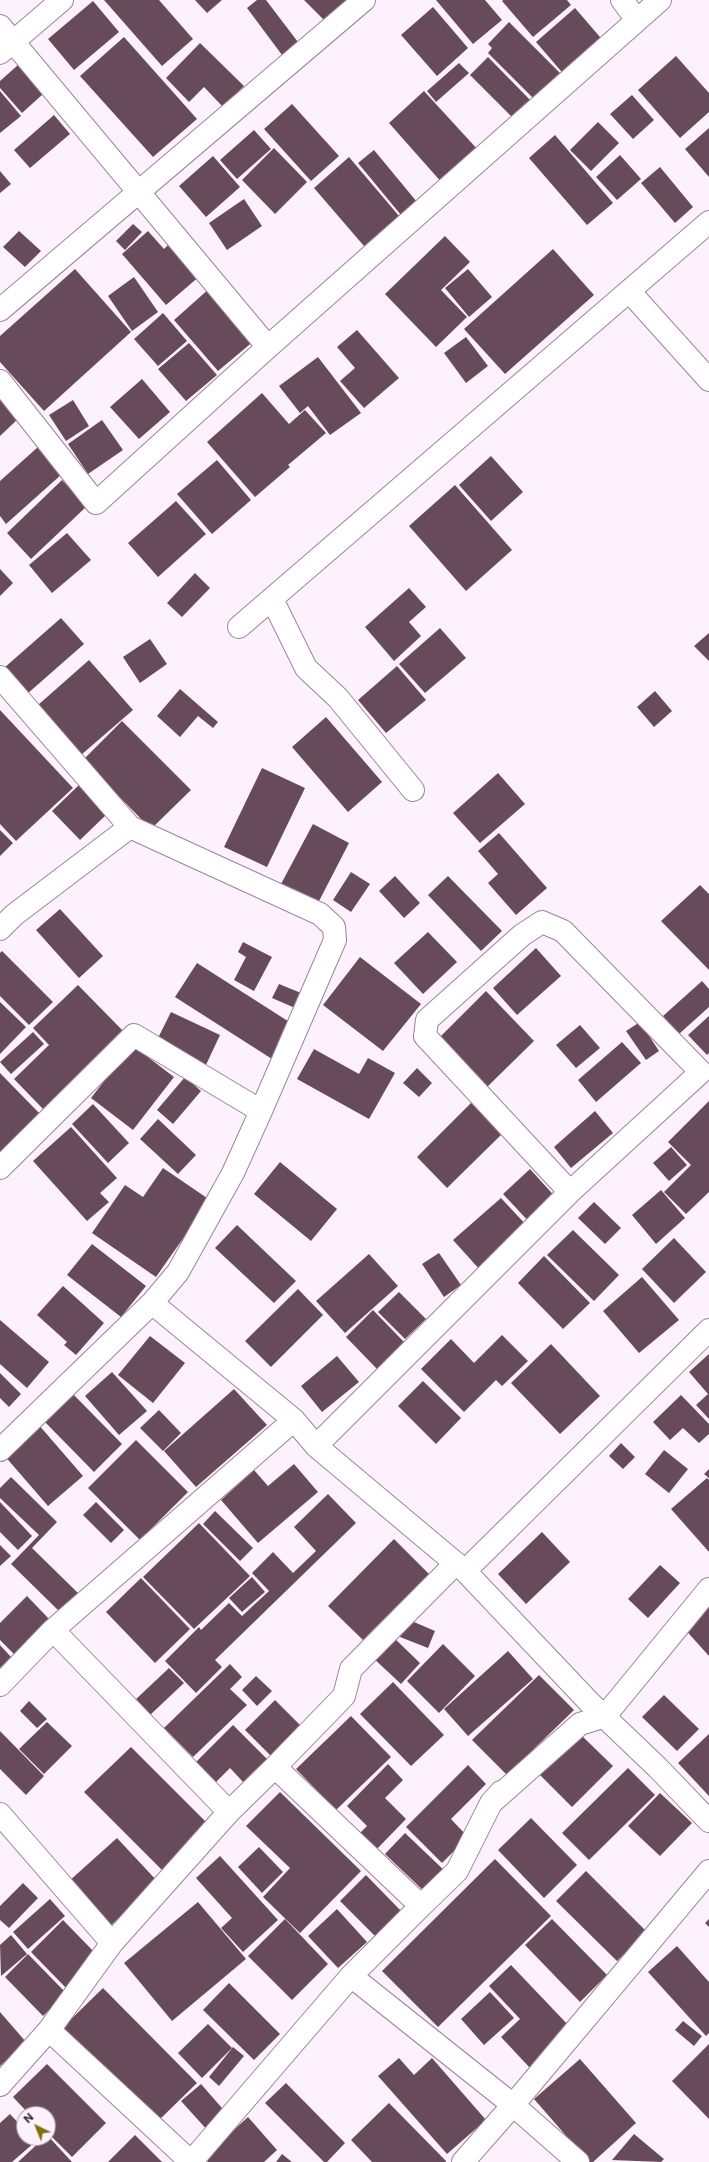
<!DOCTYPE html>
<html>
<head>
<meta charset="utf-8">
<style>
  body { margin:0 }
  #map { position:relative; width:709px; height:2162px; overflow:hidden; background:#fcf1fd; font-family:Inter,sans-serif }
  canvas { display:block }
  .north { position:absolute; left:16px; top:2106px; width:40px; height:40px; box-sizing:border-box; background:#fcf1fd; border:1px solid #a79da9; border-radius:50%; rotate:317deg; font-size:11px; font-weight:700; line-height:16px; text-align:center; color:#281f2a }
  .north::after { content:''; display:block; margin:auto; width:14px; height:18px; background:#82700f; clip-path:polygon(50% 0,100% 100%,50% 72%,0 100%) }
</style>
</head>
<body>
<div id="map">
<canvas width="709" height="2162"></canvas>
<div class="north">N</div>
</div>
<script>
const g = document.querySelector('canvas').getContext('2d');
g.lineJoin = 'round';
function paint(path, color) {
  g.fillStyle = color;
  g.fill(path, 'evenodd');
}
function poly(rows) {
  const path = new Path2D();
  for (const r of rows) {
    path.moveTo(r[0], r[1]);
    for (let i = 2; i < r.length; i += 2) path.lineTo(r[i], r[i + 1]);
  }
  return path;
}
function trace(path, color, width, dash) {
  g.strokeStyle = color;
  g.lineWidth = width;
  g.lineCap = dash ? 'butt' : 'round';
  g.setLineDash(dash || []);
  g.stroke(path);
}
paint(poly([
  [104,0,159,0,193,39,162,66],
  [195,0,222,0,207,13],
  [257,0,266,0,301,46,285,59,247,8],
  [304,0,353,0,328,24],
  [436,0,485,0,502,20,473,44],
  [503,0,567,0,571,5,533,37,502,1],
  [93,1,119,32,74,70,48,39],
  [433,7,468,48,437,76,401,35],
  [575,8,606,44,567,78,536,42],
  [509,22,562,75,536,101,488,53,492,48,488,44],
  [124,37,197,119,153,157,80,76],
  [200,43,244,86,223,107,204,87,189,102,166,78],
  [676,56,709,93,709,112,680,138,638,90],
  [488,57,535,105,517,122,470,75],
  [459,63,469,73,436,102,427,91],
  [18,65,43,94,22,113,0,88,0,81],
  [0,91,21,116,0,133],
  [424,91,479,151,443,184,389,123],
  [632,95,654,120,633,139,610,114],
  [292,104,339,156,311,181,264,129],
  [54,115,70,134,30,168,14,150],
  [598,122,619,143,591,171,570,150],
  [709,128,709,177,685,149],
  [254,130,271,149,237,179,220,160],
  [555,135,613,203,587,225,529,158],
  [274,148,307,182,275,214,242,180],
  [374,150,417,202,401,215,358,163],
  [620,155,641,179,617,200,596,177],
  [213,156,240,187,206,217,179,186],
  [349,157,399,216,364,246,314,188],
  [660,167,693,207,675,223,641,183],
  [0,171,11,184,0,193],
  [244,199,262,226,227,250,209,223],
  [133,224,142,232,125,250,116,241],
  [19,231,41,251,25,267,3,247],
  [148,231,164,249,172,241,201,275,166,305,122,254],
  [445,236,470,262,441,290,467,317,436,347,385,294],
  [553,249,594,295,505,374,464,329],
  [75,269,131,332,44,411,0,362,0,336],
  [468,269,492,297,469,317,445,288],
  [134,277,158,312,132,331,108,296],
  [210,288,255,340,218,371,174,320],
  [163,313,187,341,158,366,134,339],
  [357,330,399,378,364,408,340,381,355,368,337,347],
  [466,337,488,366,466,383,444,353],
  [189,343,217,375,186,401,158,369],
  [318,357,361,413,330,435,308,406,300,413,279,386],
  [142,379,170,412,139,439,110,407],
  [262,393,289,424,305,410,326,433,288,465,290,467,255,497,207,442],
  [0,398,19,418,0,436],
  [73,400,89,426,66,441,49,415],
  [102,420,123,450,88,474,68,444],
  [38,447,62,474,6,524,0,516,0,481],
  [491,456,523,492,491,521,459,485],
  [217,460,251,500,212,534,177,494],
  [62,480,87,506,31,559,7,533],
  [455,485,512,550,466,591,409,526],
  [176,501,206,534,158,577,128,543],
  [67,533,91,560,52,593,29,565],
  [0,569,13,583,0,596],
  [195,573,210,588,182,617,167,603],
  [409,588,426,607,409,622,421,636,394,661,365,627],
  [61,618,84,644,27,694,4,668],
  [440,628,466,658,425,693,399,664],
  [709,633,709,661,694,646],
  [150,639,167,664,140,683,123,657],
  [89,660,133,710,81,755,38,705],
  [397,666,426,700,386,733,358,700],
  [180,689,218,722,213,728,198,716,180,737,157,716],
  [655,691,672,711,654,727,637,707],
  [0,710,73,788,16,841,0,824],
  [326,717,382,782,348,812,292,747],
  [122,721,191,790,151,829,83,760],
  [262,768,305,788,267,867,224,847],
  [498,773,525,804,480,843,453,813],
  [79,785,107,814,80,840,52,811],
  [313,824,349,843,318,903,281,884],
  [0,830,13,843,0,856],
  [499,833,547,888,516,915,488,883,498,874,478,851],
  [351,872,370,884,351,912,333,900],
  [395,876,420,903,404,918,379,891],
  [448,876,502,931,481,951,428,895],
  [700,885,709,894,709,970,661,921],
  [60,909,103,956,79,978,36,930],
  [428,932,457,962,423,994,394,963],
  [243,942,272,957,254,991,234,980,246,957,238,952],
  [536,948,561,976,517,1015,493,988],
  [2,951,53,1002,29,1025,0,996,0,953],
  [360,957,421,1004,383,1051,323,1005],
  [197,963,294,1025,272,1059,175,997],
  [702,981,709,989,709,1007,679,1034,663,1016],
  [279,984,301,993,295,1008,272,998],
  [78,985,125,1033,45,1111,14,1079,49,1045,33,1028],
  [486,991,534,1041,487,1087,439,1038],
  [0,1002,26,1027,0,1054],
  [171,1012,220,1035,205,1067,155,1044],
  [709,1016,709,1053,707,1055,688,1035],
  [640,1022,659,1051,646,1060,626,1031],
  [580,1025,600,1048,576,1068,556,1045],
  [33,1032,44,1044,11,1074,0,1062],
  [622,1042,641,1063,596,1102,578,1080],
  [132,1045,174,1077,133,1130,91,1098],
  [314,1049,359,1074,368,1058,395,1073,369,1119,297,1079],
  [417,1068,432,1083,419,1097,403,1083],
  [0,1073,42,1116,0,1154],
  [185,1077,201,1091,173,1124,157,1110],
  [709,1101,709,1192,686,1214,664,1192,691,1165,668,1142],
  [472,1102,503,1133,447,1188,417,1157],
  [93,1104,129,1143,108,1163,72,1124],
  [595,1111,613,1133,571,1168,554,1147],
  [158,1119,196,1155,178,1174,140,1139],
  [71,1127,117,1178,100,1193,109,1202,87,1221,33,1161],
  [671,1147,687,1165,669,1181,653,1163],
  [280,1162,337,1209,311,1241,254,1194],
  [163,1168,210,1200,156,1277,92,1233,125,1185,143,1197],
  [530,1169,559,1201,532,1225,503,1194],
  [661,1190,685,1218,656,1244,632,1215],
  [501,1198,529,1228,481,1271,453,1240],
  [594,1202,621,1228,605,1244,578,1218],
  [237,1225,296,1281,274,1303,215,1248],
  [573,1230,619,1275,594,1301,547,1255],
  [674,1238,706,1272,674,1303,642,1269],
  [92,1244,146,1286,121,1317,67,1275],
  [439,1253,461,1285,444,1297,422,1264],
  [369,1254,398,1286,345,1333,316,1301],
  [544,1256,590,1303,563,1329,518,1283],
  [642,1277,679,1320,639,1353,603,1311],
  [63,1286,104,1323,76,1355,64,1345,67,1342,37,1315],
  [298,1289,323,1315,271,1367,245,1341],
  [399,1292,426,1319,405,1339,378,1312],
  [373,1310,404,1342,377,1369,346,1337],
  [0,1320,49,1362,27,1388,0,1364],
  [502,1335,528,1361,502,1386,496,1380,464,1412,421,1369,451,1339,474,1363],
  [150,1336,185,1363,153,1403,118,1375],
  [551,1344,600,1396,560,1434,511,1383],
  [709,1354,709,1419,696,1405,708,1394,689,1372],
  [337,1356,359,1382,322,1412,301,1386],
  [112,1372,147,1411,119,1435,85,1396],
  [0,1373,21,1394,9,1407,0,1398],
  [423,1381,461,1418,436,1444,398,1406],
  [234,1389,267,1425,196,1487,164,1451],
  [72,1393,122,1444,94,1472,43,1420],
  [681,1395,709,1424,709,1434,699,1443,683,1428,670,1440,653,1422],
  [159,1410,181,1433,163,1451,140,1428],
  [38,1424,83,1476,48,1506,3,1454],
  [136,1440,188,1492,140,1540,88,1488],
  [621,1443,635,1457,623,1469,609,1456],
  [664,1450,688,1469,669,1493,645,1474],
  [294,1464,318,1492,258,1543,221,1500,254,1470,268,1486],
  [709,1469,709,1478,704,1474],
  [11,1477,57,1522,32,1548,79,1594,61,1613,11,1564,39,1535,0,1498,0,1488],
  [707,1478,709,1480,709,1552,671,1509],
  [328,1494,356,1523,215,1660,222,1667,196,1693,165,1661,199,1627,201,1630,229,1603,242,1616,269,1591,252,1573,273,1552,293,1573,316,1551,294,1527],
  [0,1502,32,1536,18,1550,0,1532],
  [96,1502,124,1530,111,1543,83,1515],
  [215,1511,253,1548,240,1561,203,1524],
  [199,1523,250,1576,194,1629,143,1577],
  [542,1532,570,1562,526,1604,498,1574],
  [394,1539,429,1574,363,1640,328,1606],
  [0,1545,11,1556,0,1566],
  [660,1565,680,1583,648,1618,628,1599],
  [252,1577,265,1592,242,1612,229,1598],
  [141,1578,190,1629,155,1663,106,1612],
  [27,1596,49,1619,14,1654,0,1640,0,1623],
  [709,1602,709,1656,682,1626],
  [407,1619,435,1631,428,1648,400,1637],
  [391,1635,420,1663,401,1684,371,1656],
  [443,1644,475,1676,439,1713,407,1681],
  [0,1645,11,1657,0,1668],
  [508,1651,533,1679,468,1736,444,1709],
  [230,1664,242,1677,230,1689,247,1705,193,1757,164,1728],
  [169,1668,184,1683,149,1716,134,1701],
  [539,1675,574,1710,507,1775,472,1740],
  [256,1676,272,1691,257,1706,242,1690],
  [393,1682,444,1735,411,1766,360,1714],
  [664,1695,699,1729,677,1751,642,1717],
  [275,1700,301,1726,271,1756,245,1730],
  [29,1701,47,1719,37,1728,20,1711],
  [351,1716,391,1757,336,1810,296,1769],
  [47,1722,72,1746,44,1774,19,1749],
  [233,1725,269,1761,245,1784,230,1768,215,1783,195,1763],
  [0,1731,44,1776,26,1795,0,1769],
  [580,1734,613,1766,572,1807,540,1775],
  [709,1734,709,1796,678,1763],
  [131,1747,210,1826,164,1872,84,1792],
  [388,1764,403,1780,385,1798,406,1819,375,1851,359,1834,367,1826,347,1806],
  [468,1765,486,1784,451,1819,468,1837,442,1863,406,1827],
  [628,1768,655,1795,589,1860,562,1833],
  [280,1792,361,1871,300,1933,263,1897,290,1868,246,1826],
  [660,1793,692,1823,660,1856,628,1826],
  [531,1818,577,1865,544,1898,498,1850],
  [405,1833,447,1873,427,1894,385,1854],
  [117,1838,158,1882,109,1927,68,1882],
  [259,1847,283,1872,262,1893,238,1867],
  [220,1856,278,1920,243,1952,221,1928,232,1918,196,1878],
  [495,1859,551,1916,438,2027,382,1971],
  [586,1871,647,1932,617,1961,556,1901],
  [366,1875,402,1912,376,1937,340,1901],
  [23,1883,38,1898,9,1928,0,1920,0,1906],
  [50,1899,65,1916,28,1949,13,1932],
  [198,1902,246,1959,172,2021,124,1963],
  [337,1909,367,1942,338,1968,308,1936],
  [285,1919,328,1964,292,2000,248,1956],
  [552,1919,607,1975,580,2002,525,1945],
  [709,1919,709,1927,705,1923],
  [63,1920,99,1957,67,1989,31,1952],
  [11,1935,27,1954,1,1976,0,1945],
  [677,1946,709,1982,709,2033,706,2036,648,1972],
  [28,1954,66,1993,43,2016,5,1977],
  [511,1965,571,2028,530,2068,501,2037,520,2019,489,1986],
  [229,1983,280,2034,254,2060,203,2010],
  [103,1988,197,2083,155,2124,61,2029],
  [490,1992,514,2018,484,2045,461,2019],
  [0,2012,26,2042,0,2066],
  [683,2021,702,2036,694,2046,675,2030],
  [208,2024,232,2048,202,2078,178,2053],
  [709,2044,709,2119,672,2081],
  [233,2047,244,2056,219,2086,209,2077],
  [399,2058,414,2075,432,2058,486,2120,447,2154,378,2076],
  [580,2059,636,2123,593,2162,589,2162,534,2099],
  [47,2064,106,2123,72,2157,48,2133,48,2114,29,2114,13,2097],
  [286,2083,345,2143,327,2162,324,2162,265,2103],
  [201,2084,228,2115,209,2132,181,2101],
  [389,2103,446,2161,446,2162,372,2162,351,2140],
  [10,2114,24,2129,24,2138,32,2138,35,2142,12,2162,0,2162,0,2123],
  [248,2117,277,2150,264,2162,208,2162,204,2157],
  [634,2134,664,2159,661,2162,612,2160],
  [135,2135,162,2162,108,2162],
  [48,2136,72,2162,18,2162,44,2138,48,2138],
  [282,2154,292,2162,276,2162]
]), '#684b5b');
const minor = poly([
  [622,0,636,19],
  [0,26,268,347],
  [0,53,62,0],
  [629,291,709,222],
  [0,310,364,0],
  [0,381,96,503,268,347,660,0],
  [272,599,306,668,338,698,413,790],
  [239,627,629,291,709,380],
  [0,677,130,827,14,915,0,929],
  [130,827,320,914,334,927,335,940,261,1111],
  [0,1168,134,1035,261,1111,233,1173,178,1272,152,1303,294,1420,316,1446,465,1571,591,1704,658,1768,709,1821],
  [316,1446,570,1192,701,1072,563,931,542,922,522,935,427,1020,425,1036,570,1192],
  [0,1450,152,1303],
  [465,1571,709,1330],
  [53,1630,294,1420],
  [0,1685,53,1630,229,1812,275,1767,421,1906,351,1976,513,2105,578,2162],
  [275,1767,344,1696,351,1669,456,1563],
  [491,1803,580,1724,605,1716,709,1589],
  [0,1814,112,1943],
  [421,1906,457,1871,491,1803,501,1792],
  [49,2030,191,2162],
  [0,2085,49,2030,112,1943,229,1812],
  [191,2162,351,1976],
  [463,2162,513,2105,709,1871]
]);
trace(minor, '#9d849f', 24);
trace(minor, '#fff', 22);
</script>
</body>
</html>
